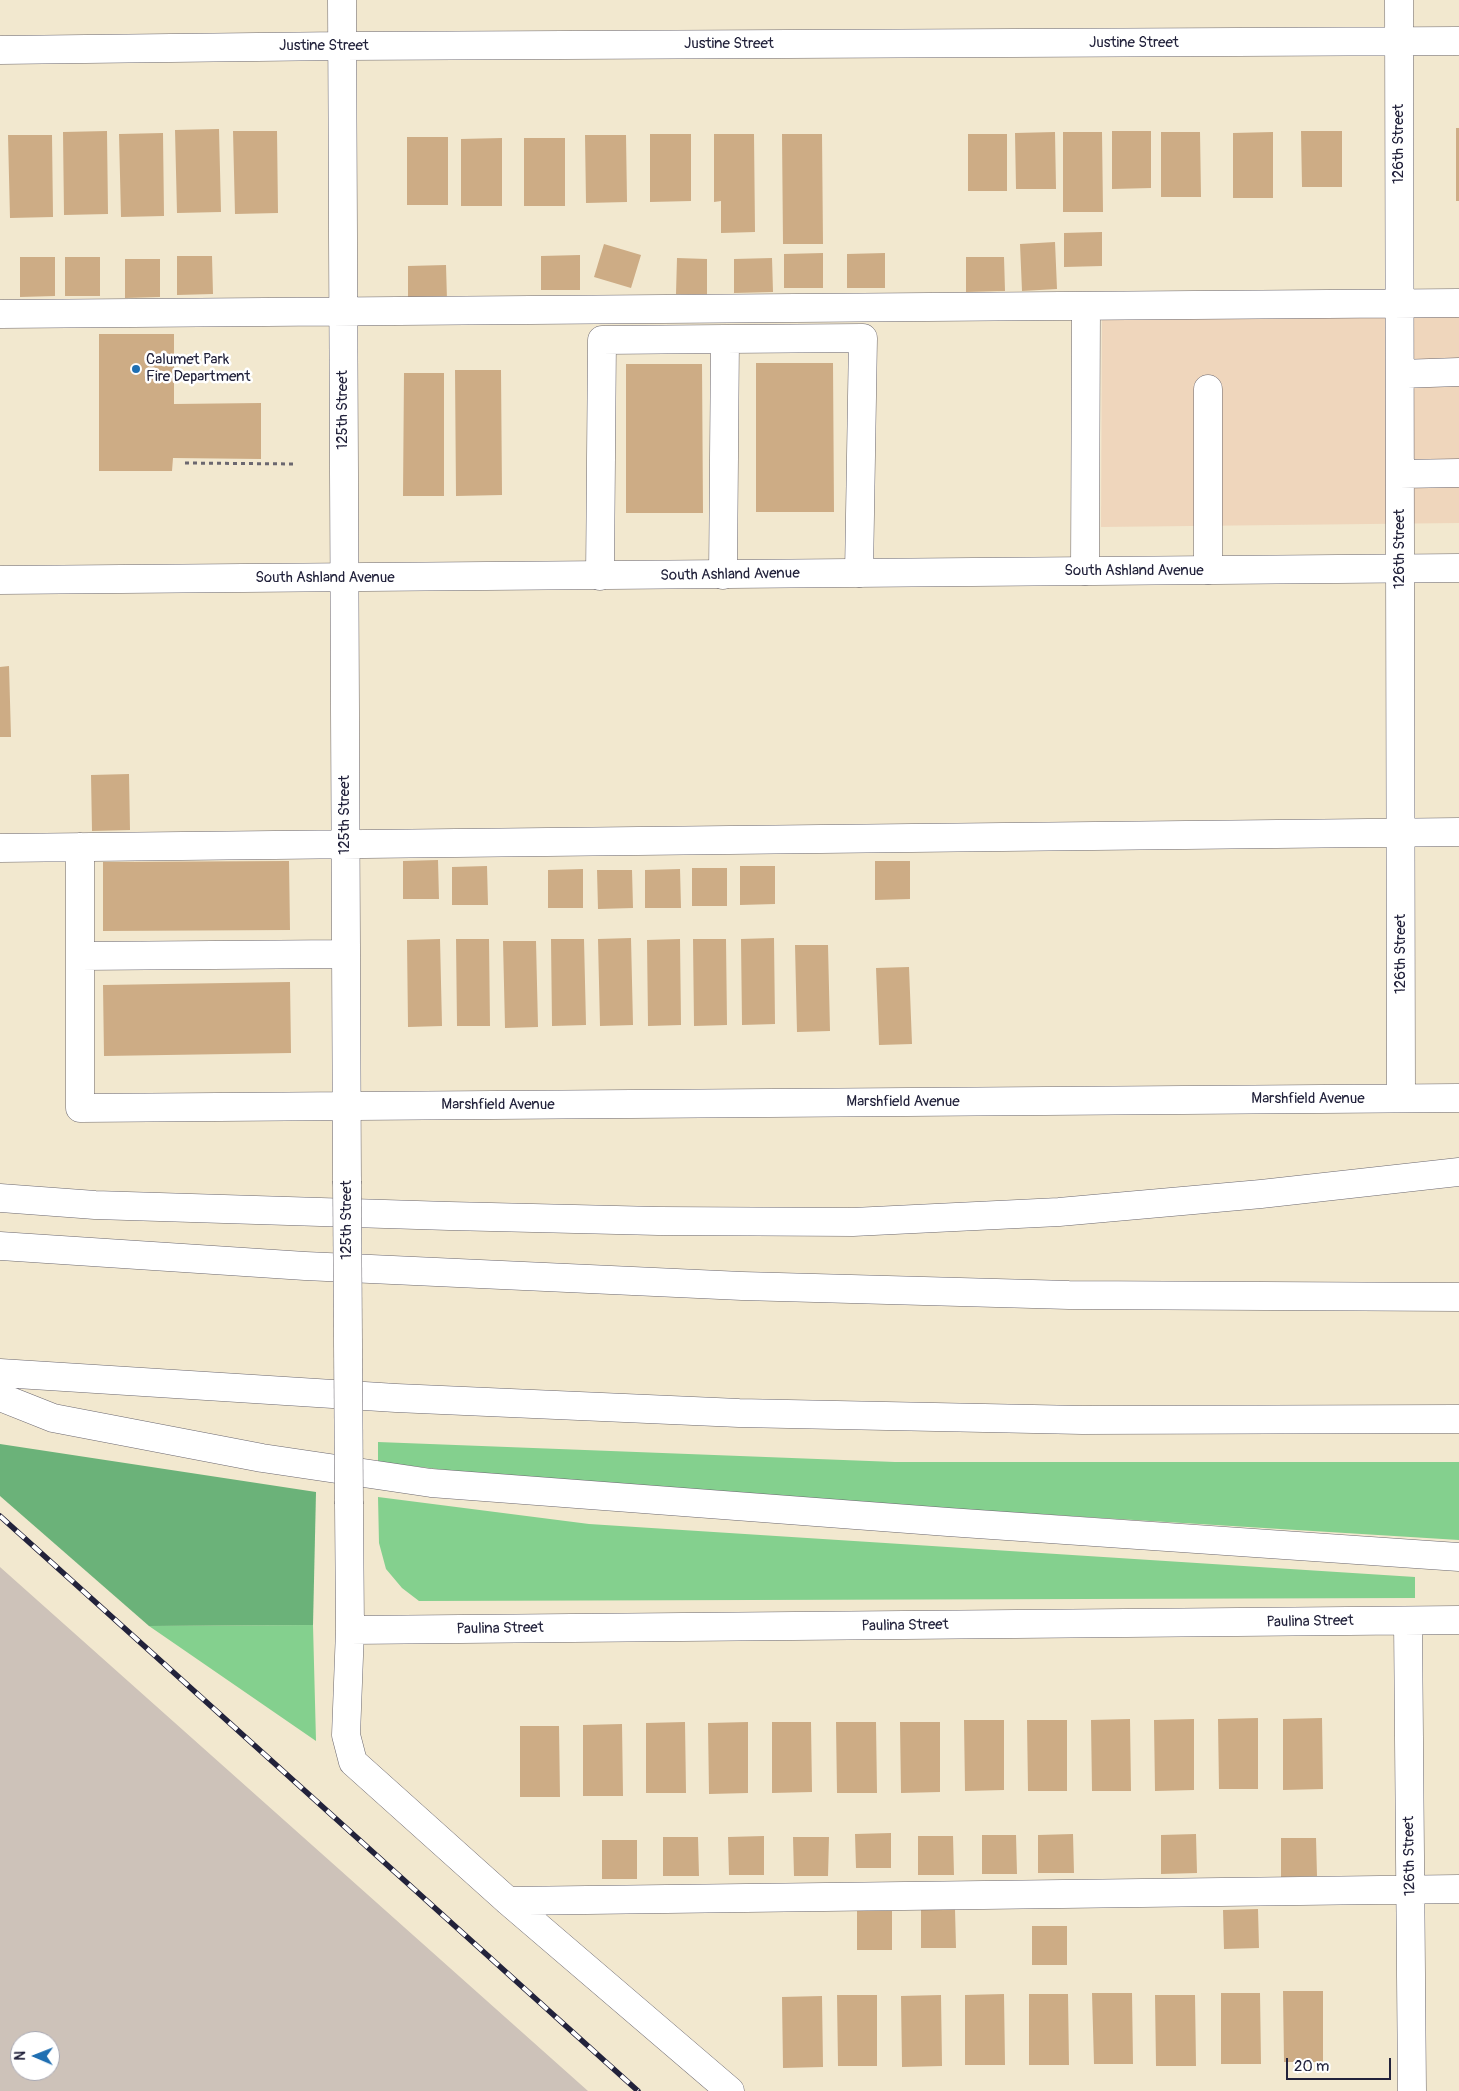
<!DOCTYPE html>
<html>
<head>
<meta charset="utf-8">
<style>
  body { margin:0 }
  #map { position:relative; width:1459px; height:2091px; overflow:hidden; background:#f2e8cf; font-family:Pangolin,sans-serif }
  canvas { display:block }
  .north { position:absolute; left:10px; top:2031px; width:50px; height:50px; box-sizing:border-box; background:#fff; border:1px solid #a7a7b1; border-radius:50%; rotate:271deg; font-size:14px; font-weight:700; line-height:20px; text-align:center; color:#22223b }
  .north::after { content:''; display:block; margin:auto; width:18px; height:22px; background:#1f6fb2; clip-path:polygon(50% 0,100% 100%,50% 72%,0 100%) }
  .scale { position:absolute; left:1286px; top:2058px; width:105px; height:22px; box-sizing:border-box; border:2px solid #22223b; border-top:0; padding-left:6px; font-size:15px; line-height:18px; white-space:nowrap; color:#22223b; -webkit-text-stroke:4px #fff; paint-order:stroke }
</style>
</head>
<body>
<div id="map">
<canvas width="1459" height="2091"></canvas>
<div class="north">N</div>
<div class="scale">20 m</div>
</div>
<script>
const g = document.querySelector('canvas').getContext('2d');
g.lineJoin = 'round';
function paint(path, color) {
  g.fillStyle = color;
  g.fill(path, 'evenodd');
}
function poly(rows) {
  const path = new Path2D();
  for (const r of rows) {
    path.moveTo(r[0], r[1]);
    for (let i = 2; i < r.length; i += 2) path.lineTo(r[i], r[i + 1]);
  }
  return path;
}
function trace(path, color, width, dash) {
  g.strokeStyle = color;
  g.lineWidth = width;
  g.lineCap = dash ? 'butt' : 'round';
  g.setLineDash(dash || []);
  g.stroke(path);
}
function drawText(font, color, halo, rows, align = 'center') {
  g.font = font + ' Pangolin,sans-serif';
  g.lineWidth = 5;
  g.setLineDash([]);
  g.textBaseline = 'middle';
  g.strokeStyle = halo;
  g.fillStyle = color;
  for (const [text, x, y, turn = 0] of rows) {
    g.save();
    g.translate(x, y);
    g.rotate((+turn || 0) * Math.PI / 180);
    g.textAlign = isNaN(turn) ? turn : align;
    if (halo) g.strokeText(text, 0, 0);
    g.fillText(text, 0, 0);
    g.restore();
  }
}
paint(poly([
  [1459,298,1459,523,1101,527,1102,301]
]), '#efd6bc');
paint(poly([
  [0,1567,588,2091,0,2091],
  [20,2041,50,2041,50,2071,20,2071]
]), '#cdc2b9');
paint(poly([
  [378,1442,895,1462,1459,1462,1459,1540,582,1486,378,1462],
  [378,1497,589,1524,1415,1577,1415,1598,419,1601,402,1588,386,1569,379,1543],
  [313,1625,316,1741,149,1626]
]), '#84d08e');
paint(poly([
  [0,1444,316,1492,313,1625,149,1626,0,1496]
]), '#6bb279');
paint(poly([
  [1456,128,1459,128,1459,201,1456,201],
  [219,129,221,212,177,213,175,130],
  [107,131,108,214,64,215,63,132],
  [233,131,277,131,278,213,235,214],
  [1112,131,1151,131,1151,188,1112,189],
  [1301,131,1342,131,1342,187,1302,187],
  [1055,132,1056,189,1016,189,1015,133],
  [1063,132,1102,132,1103,212,1063,212],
  [1161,132,1200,132,1201,197,1161,197],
  [1273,132,1273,198,1233,198,1233,133],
  [163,133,164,216,121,217,119,134],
  [650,134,691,134,691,201,650,202],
  [714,134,754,134,755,232,721,233,721,201,714,202],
  [782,134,822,134,823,244,783,244],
  [968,134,1007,134,1007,191,968,191],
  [8,135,52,135,53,217,10,218],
  [585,135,626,135,627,202,586,203],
  [407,137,448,137,448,205,407,205],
  [502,138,502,206,461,206,461,139],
  [524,138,565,138,565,206,524,206],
  [1102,232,1102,266,1064,267,1064,233],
  [1055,242,1057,289,1022,291,1020,244],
  [604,244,641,255,631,288,594,277],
  [823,253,823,288,784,288,784,254],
  [885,253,885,288,847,288,847,254],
  [580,255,580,290,541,290,541,256],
  [177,256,212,256,213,294,177,295],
  [20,257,55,257,55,296,20,297],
  [65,257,100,257,100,296,65,296],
  [966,257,1004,257,1005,291,966,292],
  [677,258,707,259,707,295,676,294],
  [772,258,773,292,734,293,734,259],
  [125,259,160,259,160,297,125,298],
  [446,265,447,300,408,300,408,266],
  [99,334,174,334,174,404,261,403,261,459,173,458,172,471,99,471],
  [756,363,833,363,834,512,756,512],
  [626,364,702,364,703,513,626,513],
  [455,370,501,370,502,495,456,496],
  [404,373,444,373,444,496,403,496],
  [9,666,11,737,0,737,0,667],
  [129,774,130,830,92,831,91,775],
  [438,860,439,899,403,899,403,861],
  [289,861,290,930,103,931,103,862],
  [875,861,910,861,910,899,875,900],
  [487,866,488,905,452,905,452,867],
  [740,866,775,866,775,904,740,905],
  [692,868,727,868,727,906,692,906],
  [583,869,583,908,548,908,548,870],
  [680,869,681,908,645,908,645,870],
  [597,870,632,870,633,908,598,909],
  [631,938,633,1025,600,1026,598,939],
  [774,938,775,1024,742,1025,741,939],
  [440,939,442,1026,408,1027,407,940],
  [456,939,489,939,490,1026,457,1026],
  [551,939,584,939,586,1025,552,1026],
  [680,939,681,1025,648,1026,647,940],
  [693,939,726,939,727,1025,694,1026],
  [503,941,536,941,538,1027,505,1028],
  [795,945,828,945,830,1031,797,1032],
  [909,967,912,1044,879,1045,876,968],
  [290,982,291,1053,104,1056,103,985],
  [1258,1718,1258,1789,1219,1789,1218,1719],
  [1322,1718,1323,1789,1283,1790,1283,1719],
  [1130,1719,1131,1791,1092,1791,1091,1720],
  [1194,1719,1194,1790,1155,1791,1154,1720],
  [964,1720,1004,1720,1004,1790,965,1791],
  [1027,1720,1067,1720,1067,1791,1028,1791],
  [685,1722,686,1793,646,1793,646,1723],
  [748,1722,748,1793,709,1794,708,1723],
  [772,1722,811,1722,812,1792,772,1793],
  [836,1722,876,1722,877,1793,837,1793],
  [900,1722,940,1722,940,1792,901,1793],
  [622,1724,623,1796,583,1796,583,1725],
  [520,1726,559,1726,560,1797,520,1797],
  [891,1833,891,1868,856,1868,855,1834],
  [1073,1834,1074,1873,1038,1873,1038,1835],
  [1196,1834,1197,1873,1161,1874,1161,1835],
  [982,1835,1016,1835,1017,1874,982,1874],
  [764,1836,764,1875,729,1875,728,1837],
  [918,1836,953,1836,954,1875,918,1875],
  [663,1837,698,1837,699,1876,663,1876],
  [793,1837,829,1837,828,1876,794,1876],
  [1281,1838,1316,1838,1317,1876,1281,1877],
  [602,1840,637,1840,637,1879,602,1879],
  [921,1909,955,1909,956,1948,921,1948],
  [1258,1909,1259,1948,1224,1949,1223,1910],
  [857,1911,892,1911,892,1950,857,1950],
  [1032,1926,1067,1926,1067,1965,1032,1965],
  [1283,1991,1323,1991,1323,2062,1284,2062],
  [1092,1993,1132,1993,1133,2064,1094,2064],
  [1221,1993,1260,1993,1261,2064,1221,2064],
  [1004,1994,1005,2065,965,2065,965,1995],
  [1029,1994,1068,1994,1069,2065,1029,2065],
  [837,1995,877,1995,877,2066,838,2066],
  [941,1995,942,2066,902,2067,901,1996],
  [1155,1995,1195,1995,1196,2066,1156,2066],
  [822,1996,823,2067,783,2068,782,1997]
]), '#cdac85');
const minor = poly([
  [342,0,347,1181],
  [1399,0,1401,1098],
  [0,50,342,46,1459,41],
  [0,314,1459,303],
  [1400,374,1459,372],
  [1400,474,1459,473],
  [1208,570,1208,389],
  [1085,571,1086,306],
  [723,575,725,339,863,338,859,573],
  [600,576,602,340,725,339],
  [80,847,80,1108,1459,1098],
  [0,848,1459,832],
  [80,956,345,954],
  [349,1504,350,1630,346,1735,353,1762,508,1901,730,2091],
  [1408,1621,1412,2091],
  [350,1630,1459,1620],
  [508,1901,1459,1889]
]);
const major = poly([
  [0,580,1459,568]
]);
const highway = poly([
  [0,1198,95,1205,449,1216,658,1221,853,1222,1059,1212,1261,1194,1459,1172],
  [0,1246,305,1266,742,1286,1069,1295,1459,1297],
  [0,1373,396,1398,739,1413,1082,1420,1459,1419],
  [0,1397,53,1418,262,1458,431,1483,948,1522,1459,1557]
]);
trace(minor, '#6b676f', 29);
trace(major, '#6b676f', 29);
trace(highway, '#6b676f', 29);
trace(poly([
  [185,463,295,464]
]), '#6b676f', 3, [4, 4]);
trace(minor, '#fff', 28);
trace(major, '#fff', 28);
trace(highway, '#fff', 28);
const rail = poly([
  [0,1516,638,2091]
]);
trace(rail, '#22223b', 5.5);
trace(rail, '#fff', 4, [11]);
const minorBridge = poly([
  [347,1181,349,1504]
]);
trace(minorBridge, '#6b676f', 29, []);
trace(minorBridge, '#fff', 28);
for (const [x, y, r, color] of [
  [136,369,5,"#1f6fb2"]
]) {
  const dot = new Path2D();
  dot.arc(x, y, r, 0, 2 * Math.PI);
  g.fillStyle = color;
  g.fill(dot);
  trace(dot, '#fff', 2);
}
drawText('15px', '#22223b', '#fff', [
  ["Justine Street",1134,43],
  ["Justine Street",729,44],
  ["Justine Street",324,46],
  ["126th Street",1399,144,-90],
  ["125th Street",343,410,-90],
  ["126th Street",1400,549,-90],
  ["South Ashland Avenue",1134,571],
  ["South Ashland Avenue",730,575,-1],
  ["South Ashland Avenue",325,578],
  ["125th Street",345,815,-90],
  ["126th Street",1401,954,-90],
  ["Marshfield Avenue",1308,1099],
  ["Marshfield Avenue",903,1102],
  ["Marshfield Avenue",498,1105],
  ["125th Street",347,1220,-90],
  ["Paulina Street",1310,1622,-1],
  ["Paulina Street",905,1626,-1],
  ["Paulina Street",500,1629,-1],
  ["126th Street",1410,1856,-91]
]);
drawText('15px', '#22223b', '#fff', [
  ["Calumet Park",146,360],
  ["Fire Department",146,377]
], 'left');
</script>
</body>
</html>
